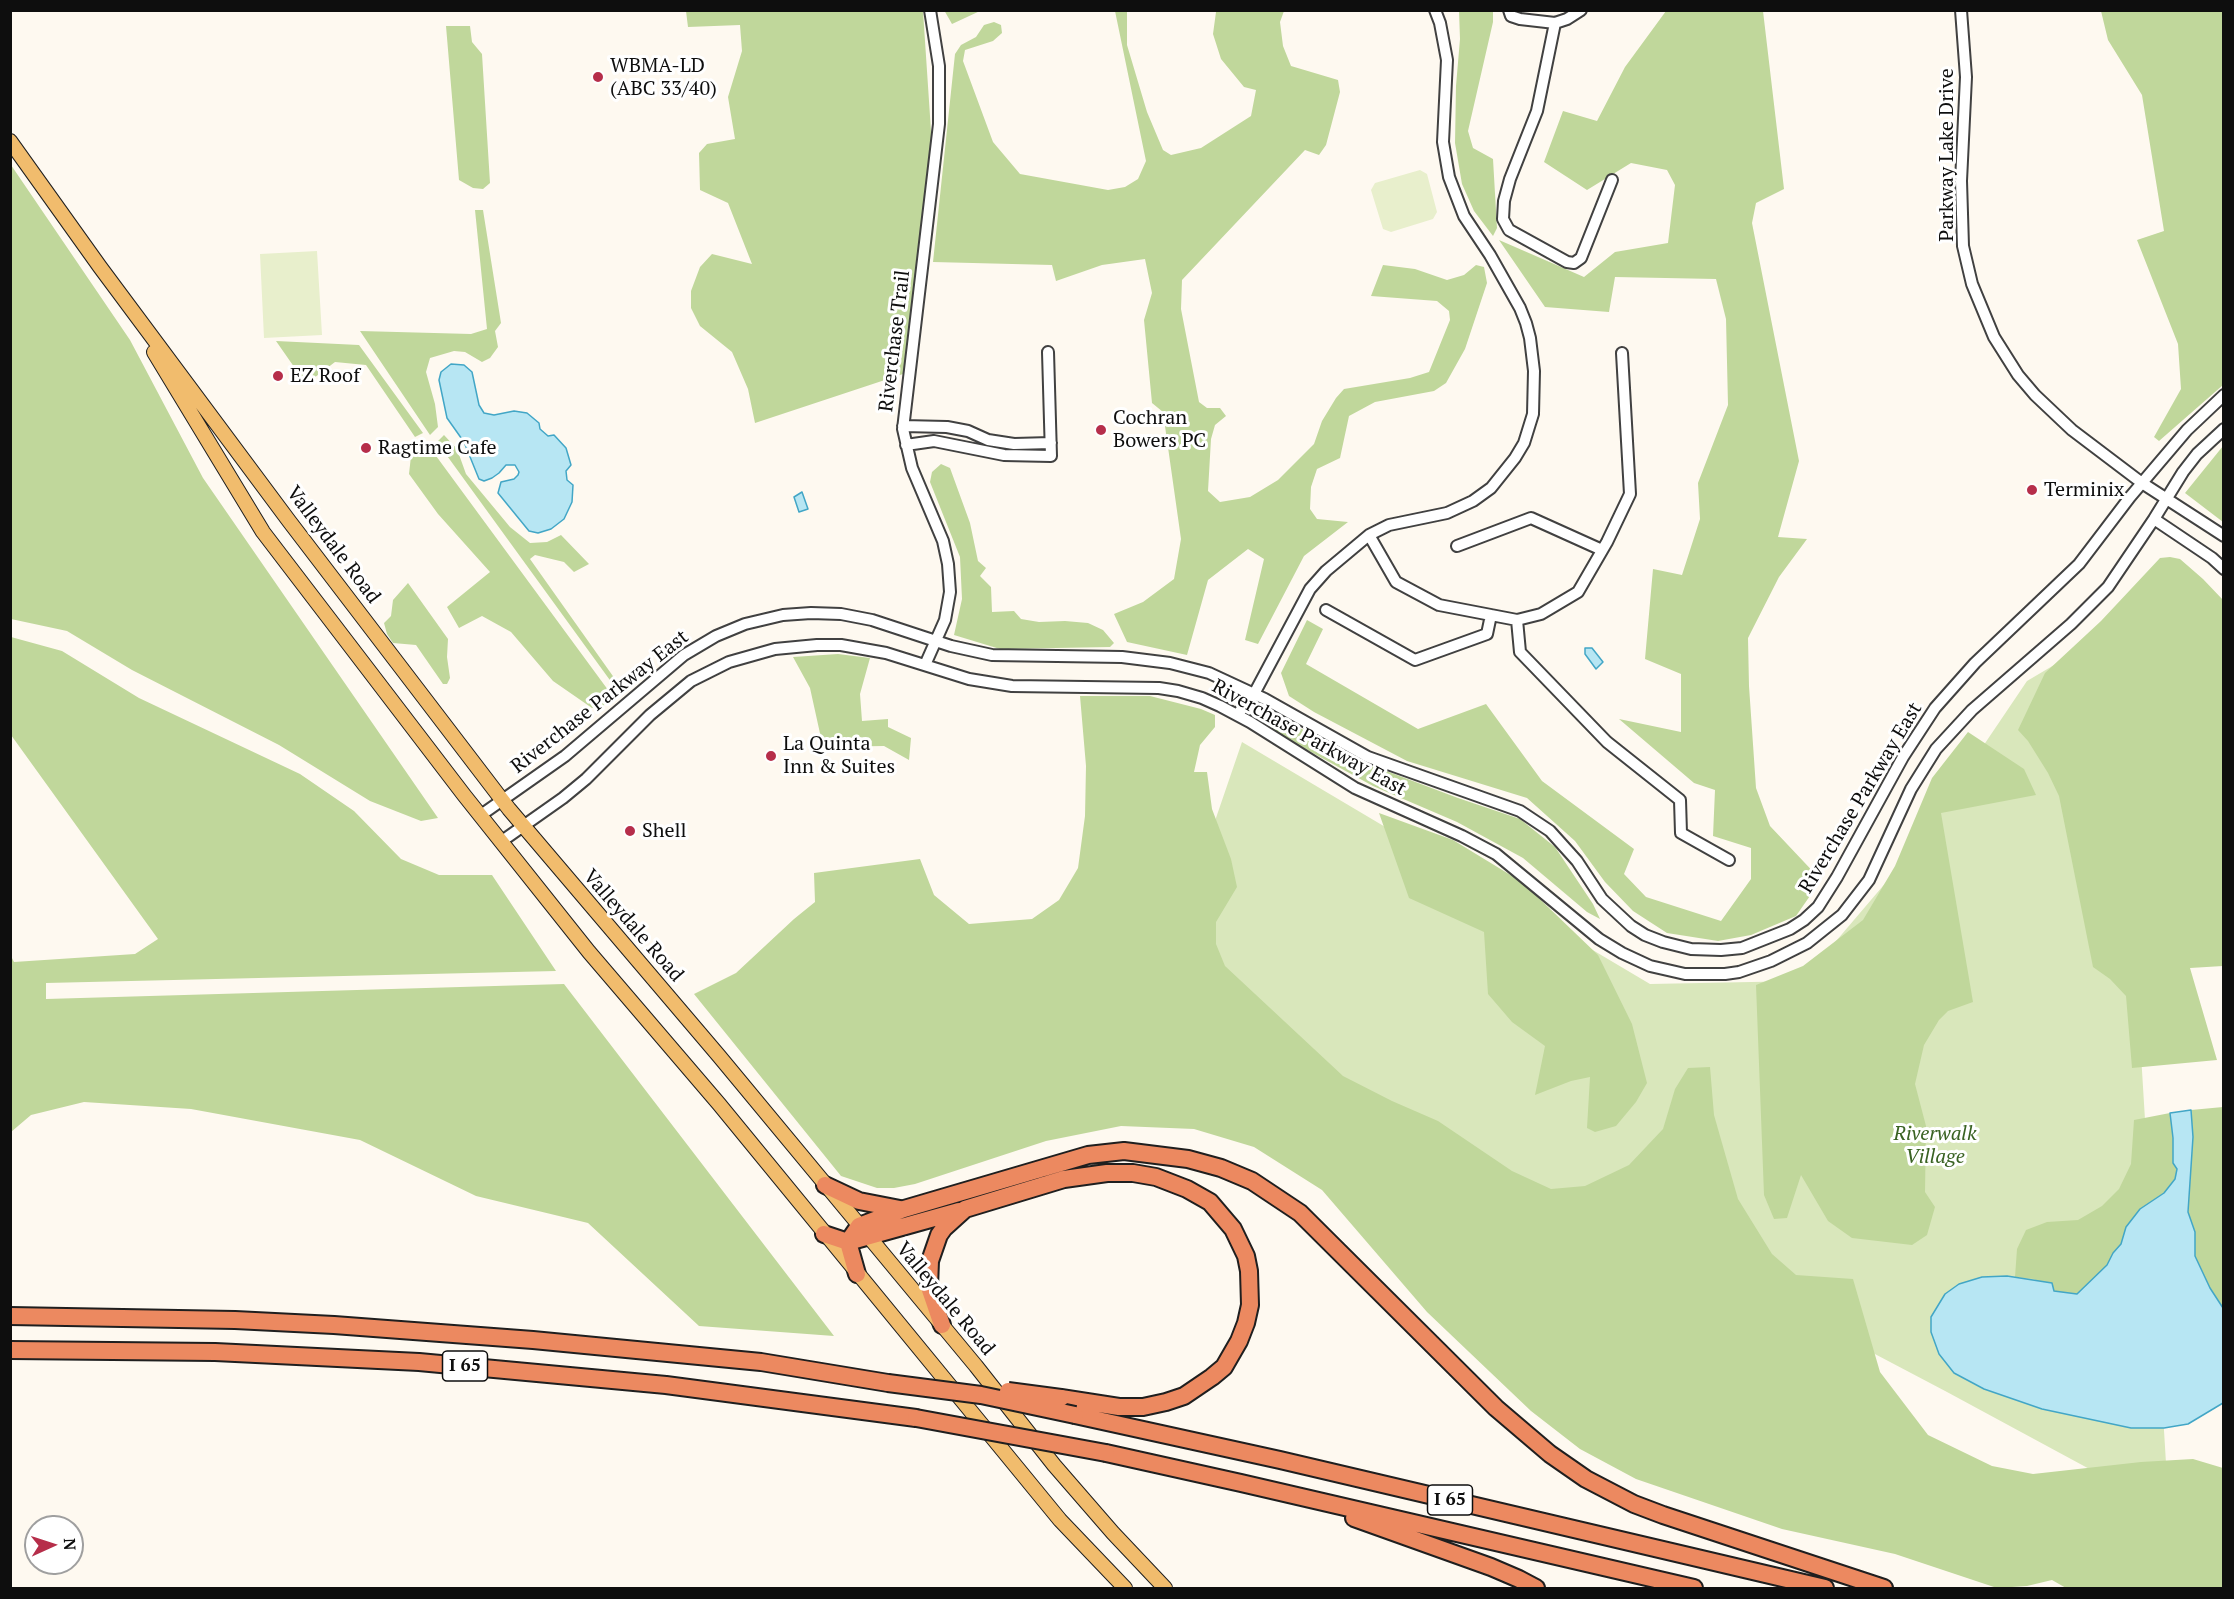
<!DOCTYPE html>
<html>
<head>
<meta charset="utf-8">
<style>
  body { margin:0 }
  #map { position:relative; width:2234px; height:1599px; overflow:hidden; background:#fef9f0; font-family:"PT Serif",serif }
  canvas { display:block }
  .frame { position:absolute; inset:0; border:12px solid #0e0e0e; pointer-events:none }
  .north { position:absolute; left:24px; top:1515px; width:60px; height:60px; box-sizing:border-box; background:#fff; border:2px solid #9f9f9f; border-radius:50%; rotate:87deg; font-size:16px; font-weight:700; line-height:24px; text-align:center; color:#0e0e0e }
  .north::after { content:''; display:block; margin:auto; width:21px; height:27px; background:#b62e4a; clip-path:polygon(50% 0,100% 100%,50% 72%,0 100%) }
</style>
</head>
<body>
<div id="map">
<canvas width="2234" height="1599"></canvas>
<div class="frame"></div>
<div class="north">N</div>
</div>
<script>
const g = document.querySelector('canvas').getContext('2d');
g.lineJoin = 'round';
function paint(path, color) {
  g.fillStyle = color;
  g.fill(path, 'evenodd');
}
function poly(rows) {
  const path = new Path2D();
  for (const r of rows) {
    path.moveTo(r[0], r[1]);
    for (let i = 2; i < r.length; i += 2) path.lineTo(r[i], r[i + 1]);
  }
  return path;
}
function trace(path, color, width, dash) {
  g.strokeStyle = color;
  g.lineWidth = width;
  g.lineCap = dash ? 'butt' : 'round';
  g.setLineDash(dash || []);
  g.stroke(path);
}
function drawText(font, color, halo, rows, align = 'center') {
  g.font = font + ' "PT Serif",serif';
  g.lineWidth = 6;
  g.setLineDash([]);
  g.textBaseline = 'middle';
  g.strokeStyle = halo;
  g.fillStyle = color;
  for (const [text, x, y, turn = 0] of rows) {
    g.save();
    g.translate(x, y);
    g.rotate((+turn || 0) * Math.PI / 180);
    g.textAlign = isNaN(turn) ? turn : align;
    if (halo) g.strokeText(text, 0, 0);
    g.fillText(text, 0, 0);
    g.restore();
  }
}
paint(poly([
  [2115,629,2169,1512,1947,1392,1628,1224,1142,1034,1242,742,1650,984,1802,981,1911,853,2027,681]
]), '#d9e7bb');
paint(poly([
  [697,10,923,11,932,146,903,374,755,423,748,389,732,352,700,326,691,308,691,291,700,267,712,254,752,264,728,203,700,190,699,153,707,144,735,139,728,97,742,51,740,25,688,27,686,11],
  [944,10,980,10,980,11,952,24],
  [1218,10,1284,11,1280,22,1283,46,1291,66,1338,80,1340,92,1326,145,1319,155,1305,150,1182,280,1181,309,1199,402,1207,408,1220,408,1226,416,1215,425,1211,439,1208,491,1220,502,1250,497,1278,480,1314,444,1322,421,1336,398,1344,389,1410,378,1429,372,1450,320,1449,311,1437,301,1371,296,1383,265,1415,269,1447,280,1464,275,1476,265,1484,267,1487,283,1465,349,1446,383,1434,391,1375,402,1349,416,1340,458,1317,469,1311,487,1310,509,1317,519,1348,522,1304,556,1258,644,1245,640,1264,559,1248,549,1208,580,1187,655,1127,642,1114,614,1143,602,1174,579,1181,539,1163,412,1152,403,1144,320,1152,293,1145,259,1102,265,1056,281,1052,265,933,262,955,54,961,45,976,37,984,25,994,22,1001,25,1002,33,993,41,965,50,963,61,993,142,1020,174,1108,190,1125,187,1138,179,1146,161,1115,11,1127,11,1127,45,1147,112,1163,150,1171,155,1201,148,1251,116,1256,90,1244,87,1221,59,1213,34,1216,12],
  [1459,11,1493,11,1493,22,1468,131,1473,148,1493,159,1497,228,1493,236,1474,211,1462,184,1455,143,1456,86,1460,39],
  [1666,11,1763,11,1784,189,1756,203,1752,223,1799,461,1778,537,1807,539,1779,577,1748,638,1749,686,1756,788,1770,826,1821,880,1796,916,1751,935,1718,941,1667,933,1633,911,1605,882,1575,841,1527,798,1407,761,1314,712,1289,696,1281,673,1307,620,1323,629,1306,664,1418,729,1486,704,1542,781,1634,849,1624,874,1646,897,1721,921,1751,879,1751,848,1713,836,1715,790,1694,783,1619,719,1681,732,1681,674,1645,659,1653,569,1682,575,1700,519,1698,483,1728,405,1726,319,1716,279,1615,277,1609,312,1545,307,1499,240,1584,277,1615,252,1668,243,1675,185,1667,170,1631,163,1587,190,1544,162,1563,111,1597,121,1625,67],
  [2101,11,2223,11,2223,385,2159,441,2154,437,2181,389,2178,344,2137,240,2164,231,2142,95,2108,40],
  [446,26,470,26,472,42,482,54,490,183,483,189,473,188,459,180],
  [11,165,130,340,203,478,438,818,421,821,370,801,279,745,132,670,67,631,11,619],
  [475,210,483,210,501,323,495,331,498,347,490,358,482,362,465,352,454,351,430,358,426,372,435,404,438,427,430,435,360,331,471,334,487,329],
  [276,341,359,345,423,433,415,437,366,365,335,362,306,384],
  [444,435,457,449,466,474,510,527,530,543,547,542,561,535,589,564,574,572,564,562,535,555,530,559,615,679,612,683,437,442],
  [428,445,611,694,603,707,592,708,553,681,511,632,482,616,459,628,447,607,490,572,438,514,409,474,411,456],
  [2223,446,2223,522,2185,493],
  [941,464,950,468,970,523,978,561,986,568,980,576,991,587,992,612,1014,611,1021,619,1039,622,1065,621,1088,623,1103,630,1114,643,1110,647,1000,649,954,635,962,599,960,557,930,482,932,472],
  [2170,557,2180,559,2203,579,2223,600,2223,966,2190,968,2217,1060,2132,1068,2126,996,2110,979,2093,967,2059,796,2048,773,2028,741,2018,730,2045,673,2101,621,2160,558],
  [408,583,448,639,447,657,450,678,447,684,443,684,416,645,393,643,387,634,384,623,391,616,393,600],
  [11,637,62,651,139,698,300,774,354,811,401,859,439,875,492,875,556,971,46,983,46,999,564,984,834,1336,699,1326,588,1223,476,1196,360,1140,191,1109,84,1102,31,1115,11,1132,11,956,14,962,135,954,158,939,11,735],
  [838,654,870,658,860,694,862,721,888,719,888,727,911,738,909,760,884,746,823,747,810,688,793,657],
  [1080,696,1150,696,1201,709,1215,715,1215,727,1200,745,1194,772,1207,772,1212,809,1231,859,1237,887,1216,922,1216,944,1225,966,1343,1076,1392,1101,1438,1121,1512,1171,1551,1189,1585,1186,1629,1165,1663,1129,1675,1089,1688,1068,1710,1067,1714,1115,1738,1199,1772,1254,1796,1275,1853,1279,1880,1372,1928,1435,1992,1466,2033,1474,2141,1462,2193,1459,2223,1468,2223,1588,2066,1588,2052,1580,2027,1586,1997,1588,1895,1554,1782,1529,1636,1479,1580,1449,1531,1411,1427,1312,1322,1190,1254,1147,1194,1129,1121,1126,1046,1141,915,1184,894,1188,877,1188,841,1176,694,994,736,973,794,919,815,902,814,873,920,859,934,895,969,924,1032,919,1059,900,1078,868,1085,816,1086,766],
  [1269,712,1373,766,1458,798,1520,819,1555,847,1593,904,1600,919,1587,912,1523,858,1457,822,1373,786,1280,735,1260,720,1259,712],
  [1968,732,2024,769,2036,795,1941,813,1973,1002,1948,1011,1939,1020,1924,1045,1915,1084,1926,1126,1925,1192,1935,1207,1927,1235,1912,1245,1852,1238,1828,1221,1801,1175,1787,1218,1774,1219,1764,1195,1756,985,1803,966,1863,920,1895,866,1932,778],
  [1379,813,1453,840,1522,882,1598,955,1632,1024,1647,1083,1636,1102,1616,1126,1595,1132,1587,1128,1590,1077,1571,1081,1535,1095,1545,1046,1512,1022,1488,994,1484,932,1409,898],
  [2223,1107,2223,1308,2210,1288,2195,1256,2195,1232,2188,1212,2193,1137,2191,1110],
  [2170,1113,2177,1168,2175,1179,2164,1193,2140,1209,2126,1227,2121,1244,2113,1253,2107,1265,2077,1294,2054,1291,2034,1279,2015,1277,2017,1249,2026,1230,2047,1222,2078,1220,2102,1206,2119,1189,2131,1164,2134,1120]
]), '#c0d79b');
paint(poly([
  [1420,170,1427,174,1437,212,1433,219,1391,232,1383,229,1371,190,1375,183],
  [317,251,322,335,264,338,260,254]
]), '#e8efcc');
const water = poly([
  [451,364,464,365,472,372,479,405,484,413,494,415,514,411,527,413,539,423,540,429,548,436,554,435,566,448,571,465,566,471,567,480,573,485,572,502,564,519,551,529,538,533,529,531,498,493,501,482,514,479,518,475,519,472,515,465,506,465,499,473,492,478,484,481,479,479,464,442,447,418,439,380,441,372,451,364],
  [802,492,808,509,799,512,794,497,802,492],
  [1585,648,1592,648,1603,662,1596,669,1585,654,1585,648],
  [2191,1110,2193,1137,2188,1212,2195,1232,2195,1256,2210,1288,2223,1308,2223,1403,2188,1424,2164,1428,2131,1428,2042,1409,1984,1389,1954,1373,1939,1354,1931,1332,1931,1317,1945,1294,1959,1284,1982,1277,2007,1276,2052,1283,2054,1291,2077,1294,2107,1265,2113,1253,2121,1244,2126,1227,2140,1209,2164,1193,2175,1179,2177,1169,2173,1163,2173,1138,2170,1113,2191,1110]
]);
paint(water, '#b7e6f3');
trace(water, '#42a6c6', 1.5);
const minor = poly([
  [1509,10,1511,16,1520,19,1555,23,1567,19,1581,10],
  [1961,10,1966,77,1961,181,1963,246,1972,284,1994,337,2018,375,2035,395,2072,430,2142,483,2224,536],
  [1555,23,1537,111,1510,179,1504,201,1503,219,1509,230,1567,262,1574,263,1581,258,1612,180],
  [903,426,947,427,968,431,988,440,1014,444,1051,443],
  [906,445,934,441,1004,455,1051,456,1048,352],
  [2154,519,2212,558,2224,569],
  [1369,535,1396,582,1439,605,1517,620,1541,614,1578,592,1607,542,1630,494,1622,353],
  [1457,546,1531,518,1602,550],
  [1326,610,1415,660,1487,634,1491,615],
  [1517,620,1520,652,1607,742,1680,800,1681,833,1729,860],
  [925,665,945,620,950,592,948,564,943,541,912,468,903,429,939,124,939,66,930,10],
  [1237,715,1254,694,1310,589,1326,571,1369,535,1389,525,1447,513,1473,501,1491,488,1515,458,1524,443,1533,414,1534,371,1530,338,1526,323,1520,308,1490,255,1464,216,1449,177,1443,142,1447,60,1440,23,1435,10],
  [481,815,565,756,684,655,716,636,745,624,783,615,811,613,841,614,872,620,951,646,992,655,1122,657,1170,663,1209,673,1265,699,1368,757,1520,811,1550,831,1577,861,1602,899,1631,926,1645,935,1663,942,1691,949,1721,950,1742,948,1790,929,1804,920,1818,907,1837,877,1903,757,1935,708,1975,663,2079,564,2130,497,2187,430,2224,395],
  [502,841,563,798,586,779,650,715,691,681,729,662,775,649,817,645,841,645,886,653,969,679,1012,686,1159,688,1178,691,1202,698,1220,706,1250,722,1355,788,1462,836,1496,854,1599,939,1622,953,1650,966,1685,974,1725,974,1739,972,1771,961,1807,943,1842,915,1869,880,1911,789,1936,749,1972,710,2071,624,2108,587,2154,519,2183,472,2197,454,2224,429]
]);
const major = poly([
  [10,141,100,267,289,521,509,809,719,1056,976,1366,1054,1465,1113,1533,1165,1588],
  [154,352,263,532,464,795,589,952,719,1104,1060,1520,1125,1588]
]);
const highway = poly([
  [825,1185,859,1201,900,1209],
  [824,1234,848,1242,959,1211],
  [857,1274,848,1242,859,1226,904,1209,1088,1155,1124,1151,1188,1159,1221,1168,1252,1181,1300,1213,1496,1408,1550,1454,1586,1479,1634,1504,1663,1515,1884,1588],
  [10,1316,235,1320,334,1325,533,1340,761,1362,888,1383],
  [942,1325,929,1287,930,1261,939,1235,944,1228,965,1209,1064,1179,1107,1173,1133,1173,1156,1177,1187,1189,1210,1202,1233,1229,1246,1256,1249,1271,1250,1305,1246,1323,1239,1341,1224,1367,1212,1377,1184,1396,1166,1402,1143,1407,1119,1407,1061,1398],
  [10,1350,215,1352,419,1362,666,1385,916,1418],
  [1075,1415,1280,1460,1825,1588],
  [1106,1453,1241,1483,1694,1588],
  [1354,1518,1491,1567,1519,1579,1536,1588]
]);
trace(minor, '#414141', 14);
trace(major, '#1f1f1f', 16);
trace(highway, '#1f1f1f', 20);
trace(minor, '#fff', 10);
trace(major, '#f1bc6d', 14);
trace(highway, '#ec8960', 16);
const highwayBridge = poly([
  [888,1383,981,1395,1075,1415],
  [1008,1391,1061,1398],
  [916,1418,1106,1453]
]);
trace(highwayBridge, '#1f1f1f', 20, []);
trace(highwayBridge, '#ec8960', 16);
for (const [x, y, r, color] of [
  [598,77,6,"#b62e4a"],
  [278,376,6,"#b62e4a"],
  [1101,430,6,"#b62e4a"],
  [366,448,6,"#b62e4a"],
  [2032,490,6,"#b62e4a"],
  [771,756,6,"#b62e4a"],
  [630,831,6,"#b62e4a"]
]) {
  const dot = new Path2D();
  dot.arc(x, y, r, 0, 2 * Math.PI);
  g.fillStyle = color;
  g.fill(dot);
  trace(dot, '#fff', 2);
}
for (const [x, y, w] of [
  [465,1366,45],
  [1450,1500,45]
]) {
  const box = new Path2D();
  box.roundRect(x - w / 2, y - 15, w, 30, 4.5);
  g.fillStyle = '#fff';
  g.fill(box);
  trace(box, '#0e0e0e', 1.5);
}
drawText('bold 18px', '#0e0e0e', null, [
  ["I 65",465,1366],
  ["I 65",1450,1500]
]);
drawText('20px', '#0e0e0e', '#fff', [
  ["WBMA-LD",610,66],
  ["(ABC 33/40)",610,89],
  ["EZ Roof",290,376],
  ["Cochran",1113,418],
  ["Bowers PC",1113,441],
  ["Ragtime Cafe",378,448],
  ["Terminix",2044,490],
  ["La Quinta",783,744],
  ["Inn & Suites",783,767],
  ["Shell",642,831]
], 'left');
drawText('20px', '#0e0e0e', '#fff', [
  ["Parkway Lake Drive",1947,155,-90],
  ["Riverchase Trail",895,341,-83],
  ["Valleydale Road",333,545,53],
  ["Riverchase Parkway East",600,702,-38],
  ["Riverchase Parkway East",1309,738,29],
  ["Riverchase Parkway East",1861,798,-59],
  ["Valleydale Road",633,926,49],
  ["Valleydale Road",945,1299,50]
]);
drawText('italic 20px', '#396222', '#fff', [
  ["Riverwalk",1935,1134],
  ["Village",1935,1157]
]);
</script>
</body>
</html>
